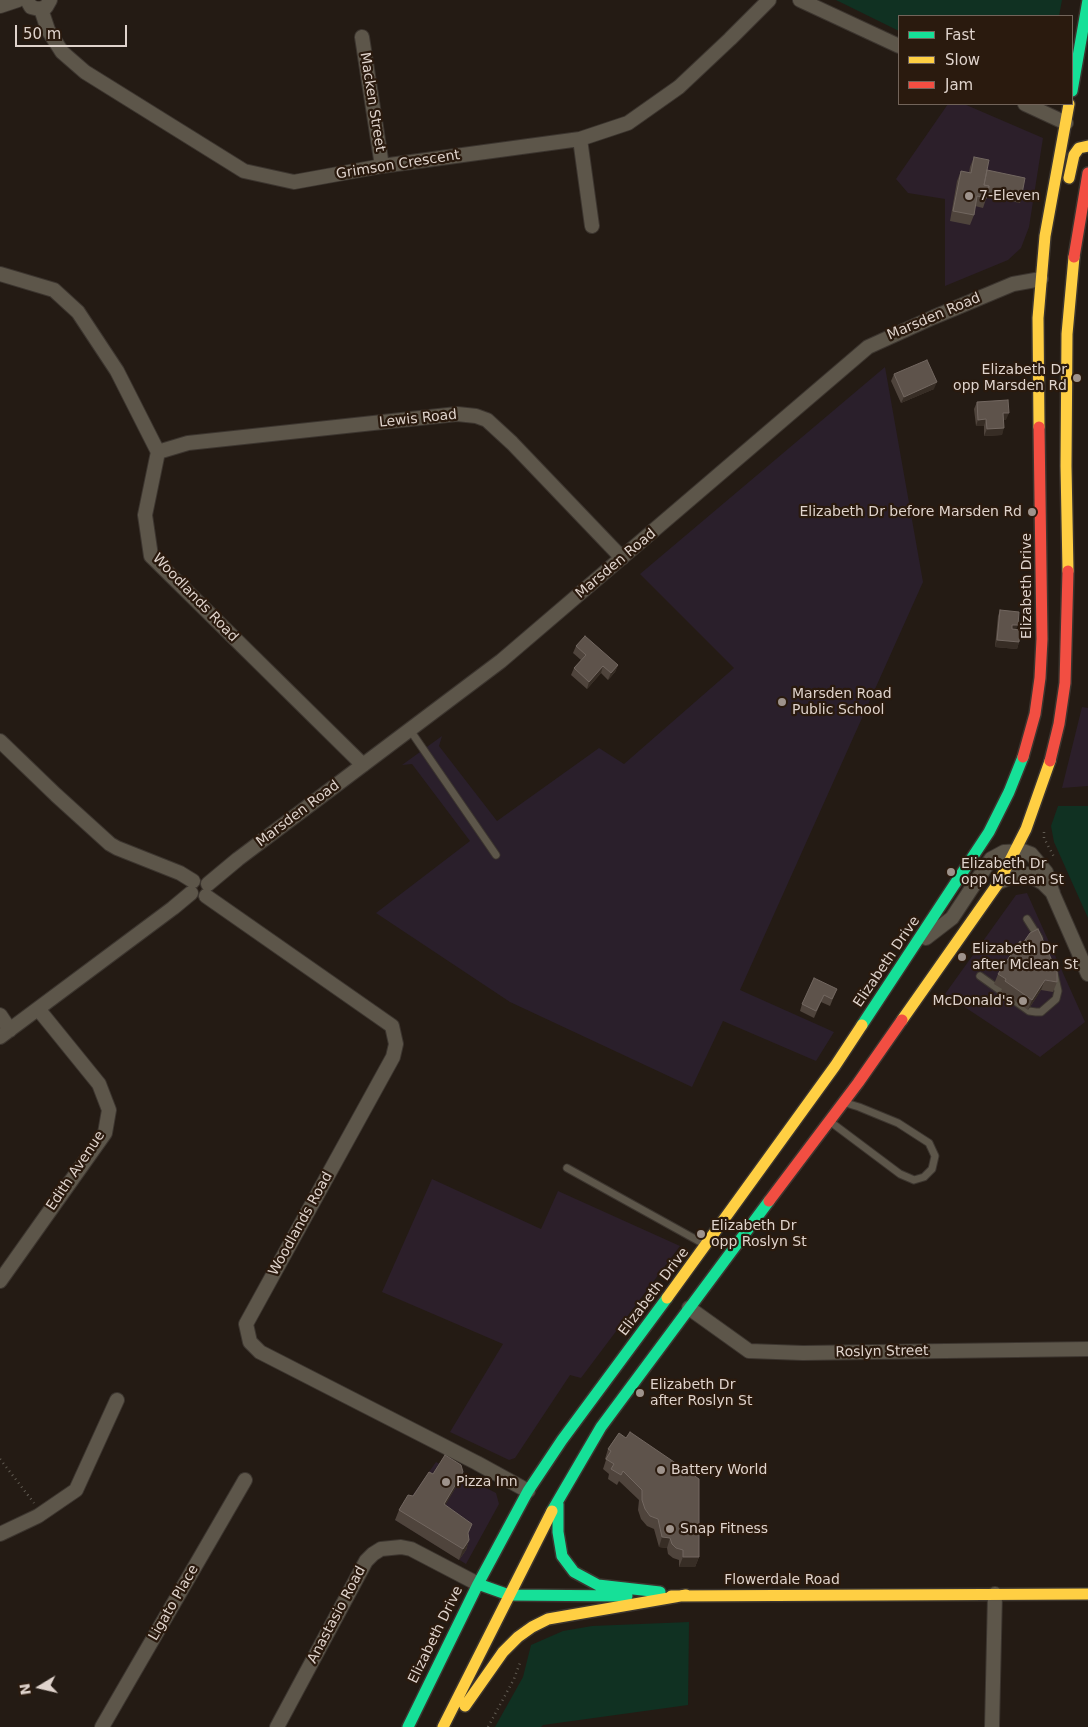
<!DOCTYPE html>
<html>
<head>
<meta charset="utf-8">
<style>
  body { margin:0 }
  #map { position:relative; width:1088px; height:1727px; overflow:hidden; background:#241b14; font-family:"DejaVu Sans",sans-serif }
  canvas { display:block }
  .legend { position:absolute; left:898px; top:15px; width:175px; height:90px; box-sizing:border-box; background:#2a1a0e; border:1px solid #72645a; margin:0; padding:6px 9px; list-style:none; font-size:15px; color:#dfd3cc }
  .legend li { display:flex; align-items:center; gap:10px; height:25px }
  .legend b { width:25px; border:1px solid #72645a }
  .north { position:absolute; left:15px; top:1662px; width:50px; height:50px; -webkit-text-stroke:4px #2a1a0e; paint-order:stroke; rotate:261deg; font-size:14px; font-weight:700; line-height:20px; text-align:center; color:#dfd3cc }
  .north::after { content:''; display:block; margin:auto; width:18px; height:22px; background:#dfd3cc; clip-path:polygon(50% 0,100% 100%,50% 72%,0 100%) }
  .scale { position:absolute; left:15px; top:25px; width:112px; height:22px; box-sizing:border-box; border:2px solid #dfd3cc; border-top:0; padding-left:6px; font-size:15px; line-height:18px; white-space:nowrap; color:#dfd3cc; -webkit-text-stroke:4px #2a1a0e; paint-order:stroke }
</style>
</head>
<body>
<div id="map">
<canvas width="1088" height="1727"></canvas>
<ul class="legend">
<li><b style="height:6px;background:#16e098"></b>Fast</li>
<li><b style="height:6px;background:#ffcf43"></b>Slow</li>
<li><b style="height:6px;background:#f24e42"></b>Jam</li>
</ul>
<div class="north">N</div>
<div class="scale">50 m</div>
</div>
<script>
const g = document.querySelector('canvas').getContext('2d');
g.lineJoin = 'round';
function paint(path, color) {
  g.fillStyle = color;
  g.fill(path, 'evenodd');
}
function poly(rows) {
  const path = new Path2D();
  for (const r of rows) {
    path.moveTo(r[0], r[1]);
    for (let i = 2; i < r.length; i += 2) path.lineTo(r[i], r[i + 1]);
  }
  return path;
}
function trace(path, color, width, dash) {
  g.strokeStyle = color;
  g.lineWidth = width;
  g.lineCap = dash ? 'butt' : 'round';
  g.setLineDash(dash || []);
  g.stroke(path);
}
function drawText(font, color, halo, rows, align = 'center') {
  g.font = font + ' "DejaVu Sans",sans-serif';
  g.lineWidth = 4.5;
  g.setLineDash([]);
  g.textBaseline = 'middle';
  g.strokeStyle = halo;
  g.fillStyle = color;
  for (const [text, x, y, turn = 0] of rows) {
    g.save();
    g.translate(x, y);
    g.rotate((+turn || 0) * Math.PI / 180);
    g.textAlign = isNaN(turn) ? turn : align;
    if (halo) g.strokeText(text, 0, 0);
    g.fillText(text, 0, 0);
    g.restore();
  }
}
paint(poly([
  [948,104,964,104,1043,138,1029,227,1021,248,1008,260,945,286,945,199,908,193,896,179],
  [1082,707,1088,708,1088,786,1062,788],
  [1027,893,1085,1022,1040,1057,945,994,1016,895],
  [432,1179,541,1229,558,1191,680,1246,581,1378,570,1375,515,1458,509,1460,450,1432,503,1344,382,1292],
  [436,1462,496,1493,499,1504,466,1564,395,1520]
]), '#2c1f2a');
paint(poly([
  [885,367,923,582,740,990,834,1032,816,1061,723,1021,692,1087,510,1002,376,913,470,841,412,764,402,765,442,736,439,746,497,821,599,748,624,764,734,668,640,574]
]), '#2a1f2b');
paint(poly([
  [836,0,1062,0,1059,16,899,16,899,31],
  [1058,806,1088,806,1088,918,1054,842,1051,826],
  [689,1622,688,1705,543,1725,541,1727,495,1727,523,1677,531,1645,563,1631,592,1626]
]), '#103122');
const lane = poly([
  [410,730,496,855],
  [1027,919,1039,938],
  [980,976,1029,1011,1036,1012,1041,1012,1056,999,1058,991,1054,973],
  [832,1123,900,1174,914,1180,924,1177,932,1169,935,1156,929,1143,898,1123,859,1107,846,1103],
  [567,1168,704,1244]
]);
const street = poly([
  [27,0,31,7,39,9,46,7,50,0],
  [800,0,899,46],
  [0,6,18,0],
  [41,9,48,30,62,52,85,72,244,171,294,182,382,166,580,139,628,123,679,87,730,39,769,0],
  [362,37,382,166],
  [1025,104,1066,123],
  [580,139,592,226],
  [0,274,54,290,78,312,117,371,158,452,145,515,151,556,363,765],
  [158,452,188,443,457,414,476,416,487,420,512,443,622,558],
  [0,741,56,795,110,844,117,848,180,873,193,881],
  [999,882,1016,875,1027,874,1043,883,1053,893],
  [208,884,238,859,501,661,868,347,934,317,1013,284,1041,279],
  [206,896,392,1026,396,1044,393,1057,246,1324,250,1342,260,1352,477,1463,528,1491],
  [926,938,952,918,991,859,1004,852,1023,851,1031,854,1046,872,1053,894,1088,974],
  [0,1015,10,1030],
  [0,1037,173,908,191,893],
  [0,1281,105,1133,109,1110,99,1084,39,1010],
  [689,1308,749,1351,803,1353,1088,1349],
  [0,1534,38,1516,76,1490,117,1400],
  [102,1727,245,1480],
  [277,1727,366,1561,373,1554,381,1549,401,1547,411,1549,478,1584],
  [992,1727,995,1594]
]);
const fast = poly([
  [1072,91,1088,0],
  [862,1025,989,832,1009,792,1023,757],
  [558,1504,558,1532,562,1556,574,1572,598,1585,660,1592],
  [552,1511,601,1427,769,1201],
  [478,1584,509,1595,627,1596],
  [408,1727,478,1584,528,1491,562,1440,667,1298]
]);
const slow = poly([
  [1069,178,1074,155,1079,148,1088,146],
  [1039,427,1038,318,1045,236,1069,104],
  [1068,571,1066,466,1067,334,1074,257],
  [902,1020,999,882,1026,829,1050,761],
  [667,1298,835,1066,862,1025],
  [671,1596,1088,1594],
  [465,1706,503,1652,518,1637,532,1627,548,1619,686,1595],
  [443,1727,552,1511]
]);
const jam = poly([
  [1074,257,1088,173],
  [1023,757,1035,714,1040,678,1042,639,1039,427],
  [1050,761,1059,724,1065,683,1068,571],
  [769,1201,858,1083,902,1020]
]);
trace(lane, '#3c352f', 9);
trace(street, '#3c352f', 16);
trace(fast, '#3c352f', 14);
trace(slow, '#3c352f', 14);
trace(jam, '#3c352f', 14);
trace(poly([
  [1044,832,1044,838,1054,857],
  [0,1459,34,1503],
  [488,1727,514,1679,521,1660]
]), '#615b52', 2.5, [1, 4]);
trace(lane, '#5d564a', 7);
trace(street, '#5d564a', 14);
trace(fast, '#16e098', 11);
trace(slow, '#ffcf43', 11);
trace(jam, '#f24e42', 11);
paint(poly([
  [974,157,987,170,1021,199,1020,203,987,196,983,208,975,206,974,215,970,225,950,221,957,181,961,171,969,173,970,167],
  [894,374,934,389,901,403,891,381],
  [977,402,1006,420,1004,420,1002,435,984,436,984,426,976,426,974,409],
  [1000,610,1016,629,1019,642,1017,649,995,647,998,616],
  [576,646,618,665,615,672,608,680,601,673,587,689,571,675,574,668,581,660,573,653],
  [998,974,1057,982,1053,992,1041,990,1028,1010,1001,991,1002,989,994,984],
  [837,989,830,1006,821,1002,814,1018,800,1011,802,1004],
  [619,1433,699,1557,695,1567,679,1567,679,1560,673,1558,668,1554,667,1548,659,1547,654,1529,647,1526,641,1519,638,1510,639,1500,619,1481,617,1485,608,1479,609,1474,603,1469,606,1460,605,1459,608,1449],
  [433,1474,459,1482,445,1505,468,1534,469,1540,466,1550,459,1560,395,1520,399,1510,413,1496]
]), '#4f443c');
paint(poly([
  [937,382,934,389,901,403,904,397],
  [1003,413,1009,413,1006,420,1001,420],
  [986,419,984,426,976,426,978,420],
  [1004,428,1002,435,984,436,987,429],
  [1012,625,1018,625,1015,632,1010,632],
  [997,640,1019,642,1017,649,995,647],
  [618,665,615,672,608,680,611,673],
  [603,666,601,673,587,689,589,682],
  [1045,980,1041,990,1028,1010,1032,1000],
  [463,1472,459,1482,440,1514,444,1504],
  [662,1537,670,1538,667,1548,659,1547],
  [469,1540,466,1550,459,1560,463,1549],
  [683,1557,699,1557,695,1567,679,1567]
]), '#372d25');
const building = poly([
  [974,157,989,160,984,185,989,186,987,198,977,196,974,215,953,211,961,171,971,173,974,157],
  [987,170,1025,178,1021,199,988,193,989,186,984,185,987,170],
  [927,360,937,382,904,397,894,374,927,360],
  [1008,400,1009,413,1003,413,1004,428,987,429,986,419,978,420,977,402,1008,400],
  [1000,610,1019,612,1018,625,1012,625,1012,629,1020,630,1019,642,997,640,1000,610],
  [585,636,618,665,611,673,603,666,589,682,574,668,586,655,576,646,585,636],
  [1038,929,1057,972,1057,982,1045,980,1032,1000,1005,981,1006,979,998,974,1020,941,1023,943,1030,933,1038,929],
  [814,978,837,989,832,999,824,995,816,1011,802,1004,814,978],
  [630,1432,699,1479,699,1557,683,1557,683,1550,676,1548,672,1544,670,1538,662,1537,658,1519,650,1516,645,1509,642,1500,642,1490,623,1471,621,1475,611,1469,614,1464,606,1459,611,1451,608,1449,619,1433,626,1438,630,1432],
  [445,1455,461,1465,463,1472,444,1504,472,1524,468,1533,469,1540,463,1549,399,1510,408,1495,413,1496,429,1472,433,1474,445,1455]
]);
paint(building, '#5e534b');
trace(building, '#726760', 1);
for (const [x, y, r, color] of [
  [969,196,5,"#9e938c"],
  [1077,378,5,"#9e938c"],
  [1032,512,5,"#9e938c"],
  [782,702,5,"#9e938c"],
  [951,872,5,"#9e938c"],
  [962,957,5,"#9e938c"],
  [1023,1001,5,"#9e938c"],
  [701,1234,5,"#9e938c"],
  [640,1393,5,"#9e938c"],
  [661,1470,5,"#9e938c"],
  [446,1482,5,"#9e938c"],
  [670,1529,5,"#9e938c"]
]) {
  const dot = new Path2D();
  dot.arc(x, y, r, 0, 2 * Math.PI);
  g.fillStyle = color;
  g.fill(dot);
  trace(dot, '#2a1a0e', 2);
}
drawText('14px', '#dfd3cc', '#2a1a0e', [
  ["Macken Street",372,102,81],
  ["Grimson Crescent",398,165,-9],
  ["Marsden Road",934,317,-23],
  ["Lewis Road",418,419,-6],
  ["Marsden Road",616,564,-40],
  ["Elizabeth Drive",1027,586,-90],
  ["Woodlands Road",195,598,46],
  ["Marsden Road",298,814,-37],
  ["Elizabeth Drive",887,962,-56],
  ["Edith Avenue",76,1171,-56],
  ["Woodlands Road",301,1224,-61],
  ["Elizabeth Drive",654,1292,-53],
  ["Roslyn Street",882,1352,-1],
  ["Flowerdale Road",782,1580],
  ["Ligato Place",174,1603,-60],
  ["Anastasio Road",337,1615,-62],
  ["Elizabeth Drive",436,1635,-64]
]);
drawText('14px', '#dfd3cc', '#2a1a0e', [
  ["7-Eleven",979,196],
  ["Elizabeth Dr",1067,370,"right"],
  ["opp Marsden Rd",1067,386,"right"],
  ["Elizabeth Dr before Marsden Rd",1022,512,"right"],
  ["Marsden Road",792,694],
  ["Public School",792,710],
  ["Elizabeth Dr",961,864],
  ["opp McLean St",961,880],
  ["Elizabeth Dr",972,949],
  ["after Mclean St",972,965],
  ["McDonald's",1013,1001,"right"],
  ["Elizabeth Dr",711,1226],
  ["opp Roslyn St",711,1242],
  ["Elizabeth Dr",650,1385],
  ["after Roslyn St",650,1401],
  ["Battery World",671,1470],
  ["Pizza Inn",456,1482],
  ["Snap Fitness",680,1529]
], 'left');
</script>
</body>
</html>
